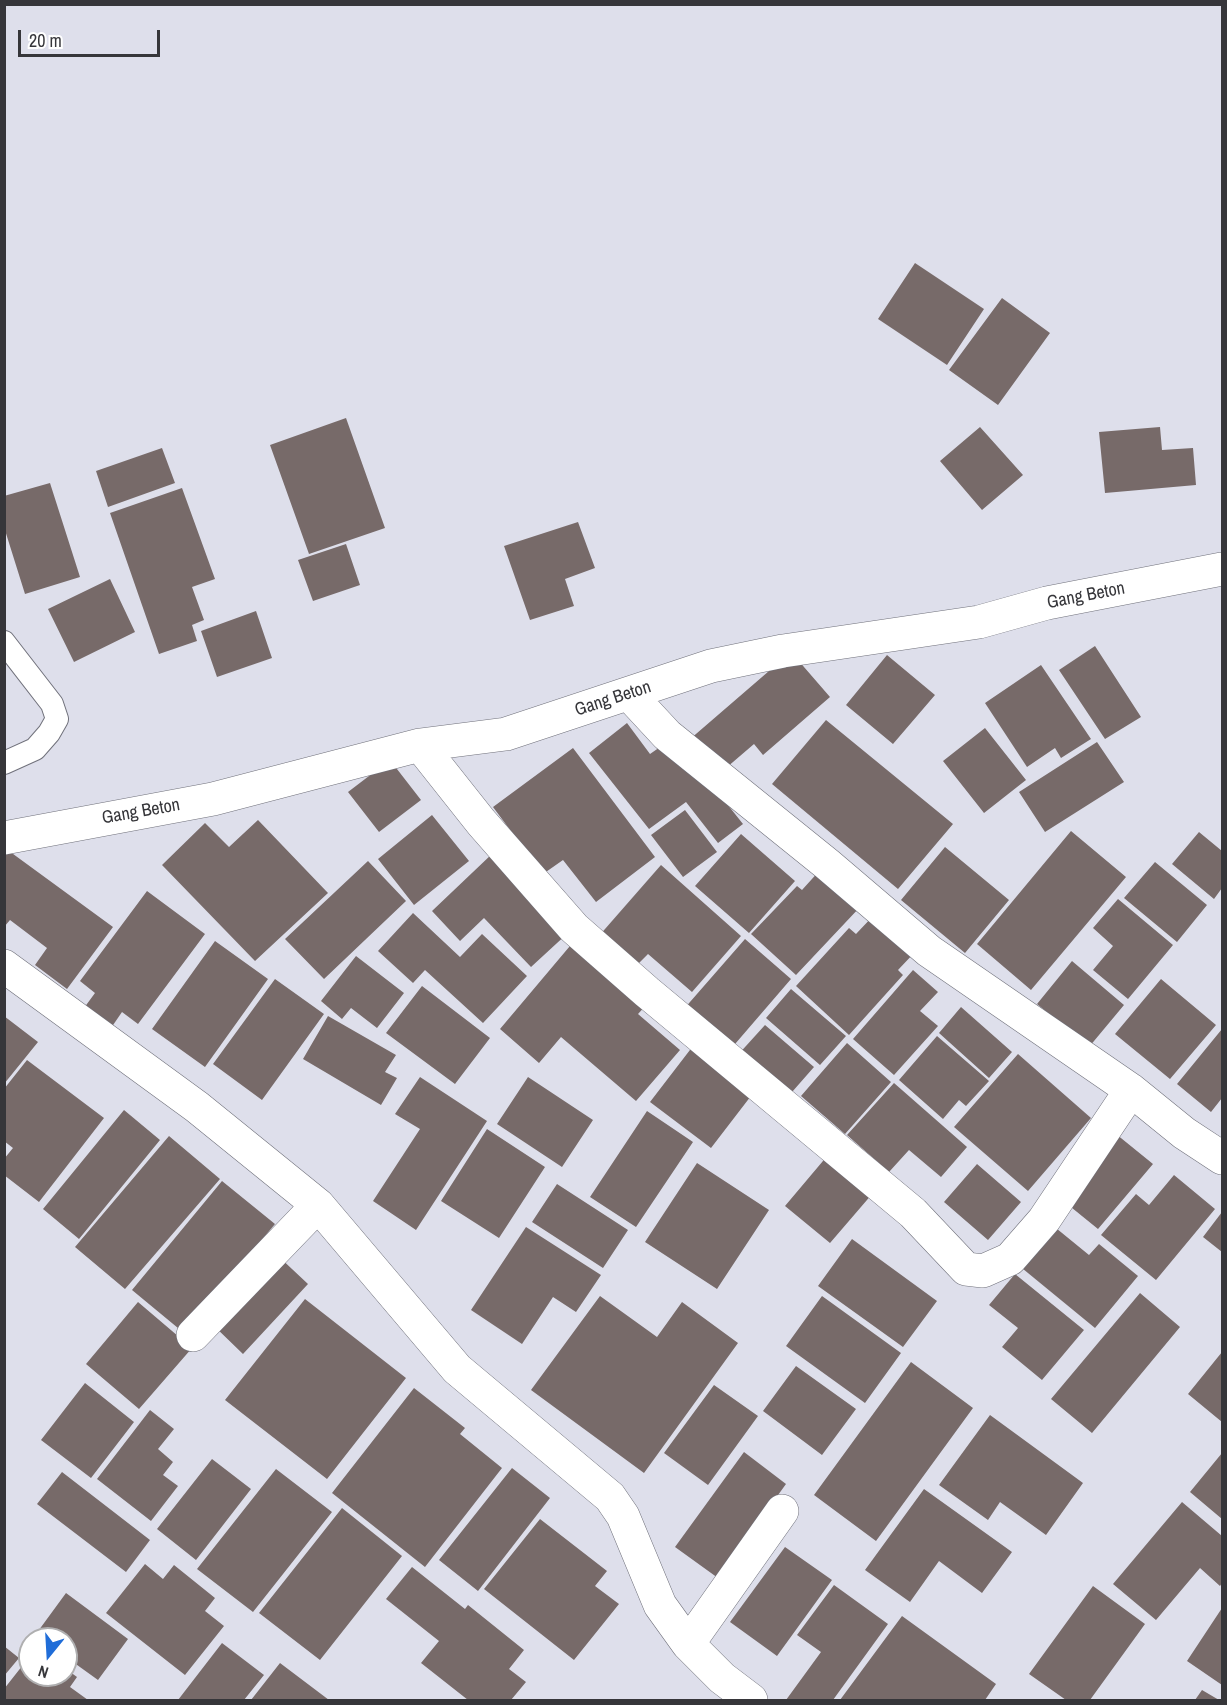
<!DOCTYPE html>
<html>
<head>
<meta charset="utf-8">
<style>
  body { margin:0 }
  #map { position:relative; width:1227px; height:1705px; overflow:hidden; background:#dedfeb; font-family:"Archivo Narrow",sans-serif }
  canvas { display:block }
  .frame { position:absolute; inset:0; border:6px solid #36363a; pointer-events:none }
  .north { position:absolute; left:18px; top:1627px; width:60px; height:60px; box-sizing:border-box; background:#fff; border:2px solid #afafb0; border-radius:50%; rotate:198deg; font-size:16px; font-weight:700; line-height:24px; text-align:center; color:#36363a }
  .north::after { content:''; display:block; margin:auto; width:21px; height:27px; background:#206dd8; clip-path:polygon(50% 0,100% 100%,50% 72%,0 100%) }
  .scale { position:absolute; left:18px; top:30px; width:142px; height:27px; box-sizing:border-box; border:3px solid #36363a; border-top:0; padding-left:8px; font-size:18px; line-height:21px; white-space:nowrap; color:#36363a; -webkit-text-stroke:4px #fff; paint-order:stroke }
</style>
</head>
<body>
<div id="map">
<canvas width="1227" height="1705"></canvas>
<div class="frame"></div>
<div class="north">N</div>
<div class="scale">20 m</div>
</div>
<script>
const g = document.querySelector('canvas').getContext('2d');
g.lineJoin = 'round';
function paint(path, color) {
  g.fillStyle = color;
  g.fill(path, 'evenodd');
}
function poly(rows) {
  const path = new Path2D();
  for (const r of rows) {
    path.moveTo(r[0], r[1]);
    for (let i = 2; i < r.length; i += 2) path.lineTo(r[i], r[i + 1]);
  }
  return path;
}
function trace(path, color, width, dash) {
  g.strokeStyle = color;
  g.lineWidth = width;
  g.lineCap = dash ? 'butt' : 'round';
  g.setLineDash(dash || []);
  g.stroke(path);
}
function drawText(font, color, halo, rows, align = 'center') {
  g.font = font + ' "Archivo Narrow",sans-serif';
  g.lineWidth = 6;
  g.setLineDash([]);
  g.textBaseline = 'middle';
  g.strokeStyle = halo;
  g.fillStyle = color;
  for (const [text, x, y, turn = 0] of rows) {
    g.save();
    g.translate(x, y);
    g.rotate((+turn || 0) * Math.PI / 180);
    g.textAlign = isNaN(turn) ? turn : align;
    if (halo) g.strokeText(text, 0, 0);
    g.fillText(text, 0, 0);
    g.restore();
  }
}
paint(poly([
  [915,263,984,309,947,365,878,319],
  [1002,298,1050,333,998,405,949,370],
  [346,418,385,528,309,554,270,445],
  [980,427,1023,475,982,510,940,461],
  [1160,427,1162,450,1193,448,1196,485,1105,493,1099,432],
  [162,448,175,483,108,507,96,471],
  [50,483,80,577,25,594,4,527,4,496],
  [182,488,215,579,192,587,204,620,192,625,197,641,159,654,110,513],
  [578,522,595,568,565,579,574,606,530,620,504,546],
  [346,544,360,585,313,601,298,560],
  [110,579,135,632,74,662,48,609],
  [256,611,272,658,217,677,201,631],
  [1095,646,1141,717,1105,739,1059,670],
  [791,652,830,697,763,755,754,744,719,774,689,740],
  [887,655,935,695,893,744,846,705],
  [1041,665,1091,739,1061,758,1055,748,1027,767,985,703],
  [826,720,953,824,898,889,772,784],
  [627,723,650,754,663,745,684,750,743,824,718,843,686,802,649,829,589,753],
  [985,728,1026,780,984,813,943,761],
  [1097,742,1124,782,1045,832,1019,792],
  [573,748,655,857,596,902,563,860,543,874,493,807],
  [390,760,421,800,379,832,348,792],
  [685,810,717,852,683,877,651,835],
  [432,815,469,861,414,905,378,859],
  [258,820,328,893,255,961,162,865,205,823,229,847],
  [1071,831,1126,877,1031,990,977,944],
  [1199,832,1222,851,1222,888,1214,899,1172,864],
  [741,834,795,881,749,933,695,886],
  [945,847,1009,900,965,953,901,900],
  [9,851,113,927,67,989,35,965,47,948,10,920,4,927,4,857],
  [493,853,569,932,531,967,484,918,460,941,432,911],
  [368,861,406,901,324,979,285,939],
  [1155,862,1207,905,1177,942,1124,898],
  [661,865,741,936,692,992,648,954,634,968,598,937],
  [821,869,861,906,796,975,751,934,797,886,802,890],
  [147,891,205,934,138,1024,122,1012,111,1028,84,1008,95,993,80,981],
  [1118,899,1173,945,1128,999,1093,970,1113,946,1093,928],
  [413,913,460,957,482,934,527,976,483,1023,425,970,413,983,378,951],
  [874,915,915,952,898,970,903,975,849,1035,796,986,849,928,856,934],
  [745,939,791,979,729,1051,683,1010],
  [575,940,649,1002,638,1014,680,1050,636,1101,561,1037,539,1063,500,1029],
  [215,941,268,979,205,1067,152,1029],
  [356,956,404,993,377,1028,351,1008,342,1019,321,1001],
  [1072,961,1124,1005,1089,1047,1037,1004],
  [913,970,938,992,920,1011,938,1026,894,1075,853,1039],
  [275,979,324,1014,262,1100,213,1064],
  [1161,979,1216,1025,1170,1079,1115,1034],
  [422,986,490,1038,455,1084,386,1033],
  [791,989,846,1036,820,1065,766,1018],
  [961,1007,1012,1052,989,1078,939,1033],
  [4,1016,38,1042,4,1084],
  [328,1016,396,1055,385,1072,397,1078,381,1105,303,1059],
  [765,1025,814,1067,785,1100,736,1057],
  [1222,1029,1222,1098,1211,1112,1177,1084],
  [937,1036,989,1081,966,1106,959,1100,943,1119,899,1080],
  [847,1043,891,1082,845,1134,801,1096],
  [693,1046,754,1092,711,1148,650,1102],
  [1018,1054,1091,1118,1028,1191,954,1127],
  [27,1060,104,1118,39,1202,4,1175,4,1159,13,1148,4,1141,4,1089],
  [420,1077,487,1121,416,1230,373,1201,420,1129,395,1114],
  [528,1077,593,1120,562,1167,497,1124],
  [894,1083,967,1147,941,1177,909,1150,889,1172,847,1135],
  [124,1110,160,1140,79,1239,43,1209],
  [647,1111,693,1142,636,1227,590,1197],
  [487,1129,545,1167,499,1238,441,1201],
  [1116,1134,1153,1164,1098,1229,1061,1199],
  [169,1136,220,1179,125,1289,75,1247],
  [828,1155,873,1193,830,1243,785,1206],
  [697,1163,769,1210,717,1289,645,1242],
  [977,1164,1021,1202,988,1240,944,1202],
  [1174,1175,1215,1209,1156,1280,1101,1235,1136,1194,1149,1205],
  [222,1181,275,1224,184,1333,132,1290],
  [557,1184,628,1230,603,1268,532,1222],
  [1222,1212,1222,1252,1203,1237],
  [1051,1224,1089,1255,1099,1244,1138,1276,1095,1328,1017,1264],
  [526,1227,601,1275,576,1312,553,1297,522,1344,471,1310],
  [852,1239,937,1301,903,1347,818,1286],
  [276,1254,308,1284,243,1354,212,1324],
  [1015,1274,1084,1330,1042,1380,1002,1347,1018,1328,989,1305],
  [1140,1293,1180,1327,1092,1433,1051,1399],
  [600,1296,657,1337,682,1302,738,1343,644,1473,531,1390],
  [822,1296,901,1353,865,1403,786,1346],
  [305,1299,406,1378,327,1479,225,1400],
  [138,1302,192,1348,139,1409,86,1364],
  [1222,1352,1222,1422,1188,1394],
  [911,1362,973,1408,876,1541,814,1495],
  [796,1366,856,1409,822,1455,763,1411],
  [85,1383,134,1422,91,1478,41,1440],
  [714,1385,758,1416,708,1485,664,1453],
  [414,1388,465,1428,460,1434,502,1468,425,1567,332,1493],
  [150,1410,174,1429,158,1449,173,1462,163,1475,178,1486,151,1521,97,1479],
  [990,1415,1083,1483,1046,1535,1000,1502,988,1520,939,1485],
  [744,1452,786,1484,718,1578,675,1547],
  [1222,1453,1222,1519,1190,1492],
  [212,1459,251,1489,196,1560,157,1529],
  [512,1468,550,1498,478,1591,439,1560],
  [276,1469,332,1512,253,1612,197,1569],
  [62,1472,150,1540,126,1572,37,1504],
  [924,1489,1012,1552,982,1593,939,1561,910,1602,865,1570],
  [1182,1502,1222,1536,1222,1583,1220,1586,1200,1568,1156,1620,1113,1584],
  [342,1508,402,1556,320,1660,259,1613],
  [540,1519,607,1571,595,1586,619,1604,574,1660,484,1589],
  [785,1547,832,1580,777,1656,730,1622],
  [145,1564,163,1579,174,1565,215,1598,205,1611,224,1626,185,1675,106,1613],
  [412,1567,465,1609,468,1605,524,1650,509,1669,526,1682,511,1700,468,1700,421,1663,439,1641,386,1599],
  [834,1585,888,1624,833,1700,786,1700,821,1652,797,1635],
  [1093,1586,1145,1624,1090,1700,1066,1700,1029,1674],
  [66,1593,128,1639,98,1680,66,1657,66,1639,42,1639,36,1634],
  [1222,1608,1222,1685,1187,1661],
  [902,1616,996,1684,985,1700,840,1700],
  [222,1643,264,1675,244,1700,178,1700],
  [4,1646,19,1658,4,1676],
  [30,1656,30,1675,66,1675,66,1669,77,1677,70,1687,88,1700,4,1700,4,1689],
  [280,1663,329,1700,251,1700],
  [1202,1690,1219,1700,1195,1700]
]), '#776a69');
const lane = poly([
  [4,642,52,704,57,719,49,733,35,749,4,763]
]);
const street = poly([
  [629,694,667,735,827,864,929,951,1131,1090,1184,1133,1222,1158],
  [420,745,481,822,574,928,647,992,913,1213,966,1269,983,1271,1010,1259,1044,1220,1131,1090],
  [4,838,213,799,420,745,506,734,711,666,783,651,979,622,1047,603,1222,569],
  [4,966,197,1107,318,1205,457,1369,610,1497,623,1516,660,1605,688,1644,722,1678,751,1700],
  [193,1335,318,1205],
  [688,1644,782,1511]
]);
trace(lane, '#70717b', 24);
trace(street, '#70717b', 34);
trace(lane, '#fff', 22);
trace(street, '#fff', 33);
drawText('18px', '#36363a', '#fff', [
  ["Gang Beton",1086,596,-11],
  ["Gang Beton",613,699,-18],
  ["Gang Beton",141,812,-10]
]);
</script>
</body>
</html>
